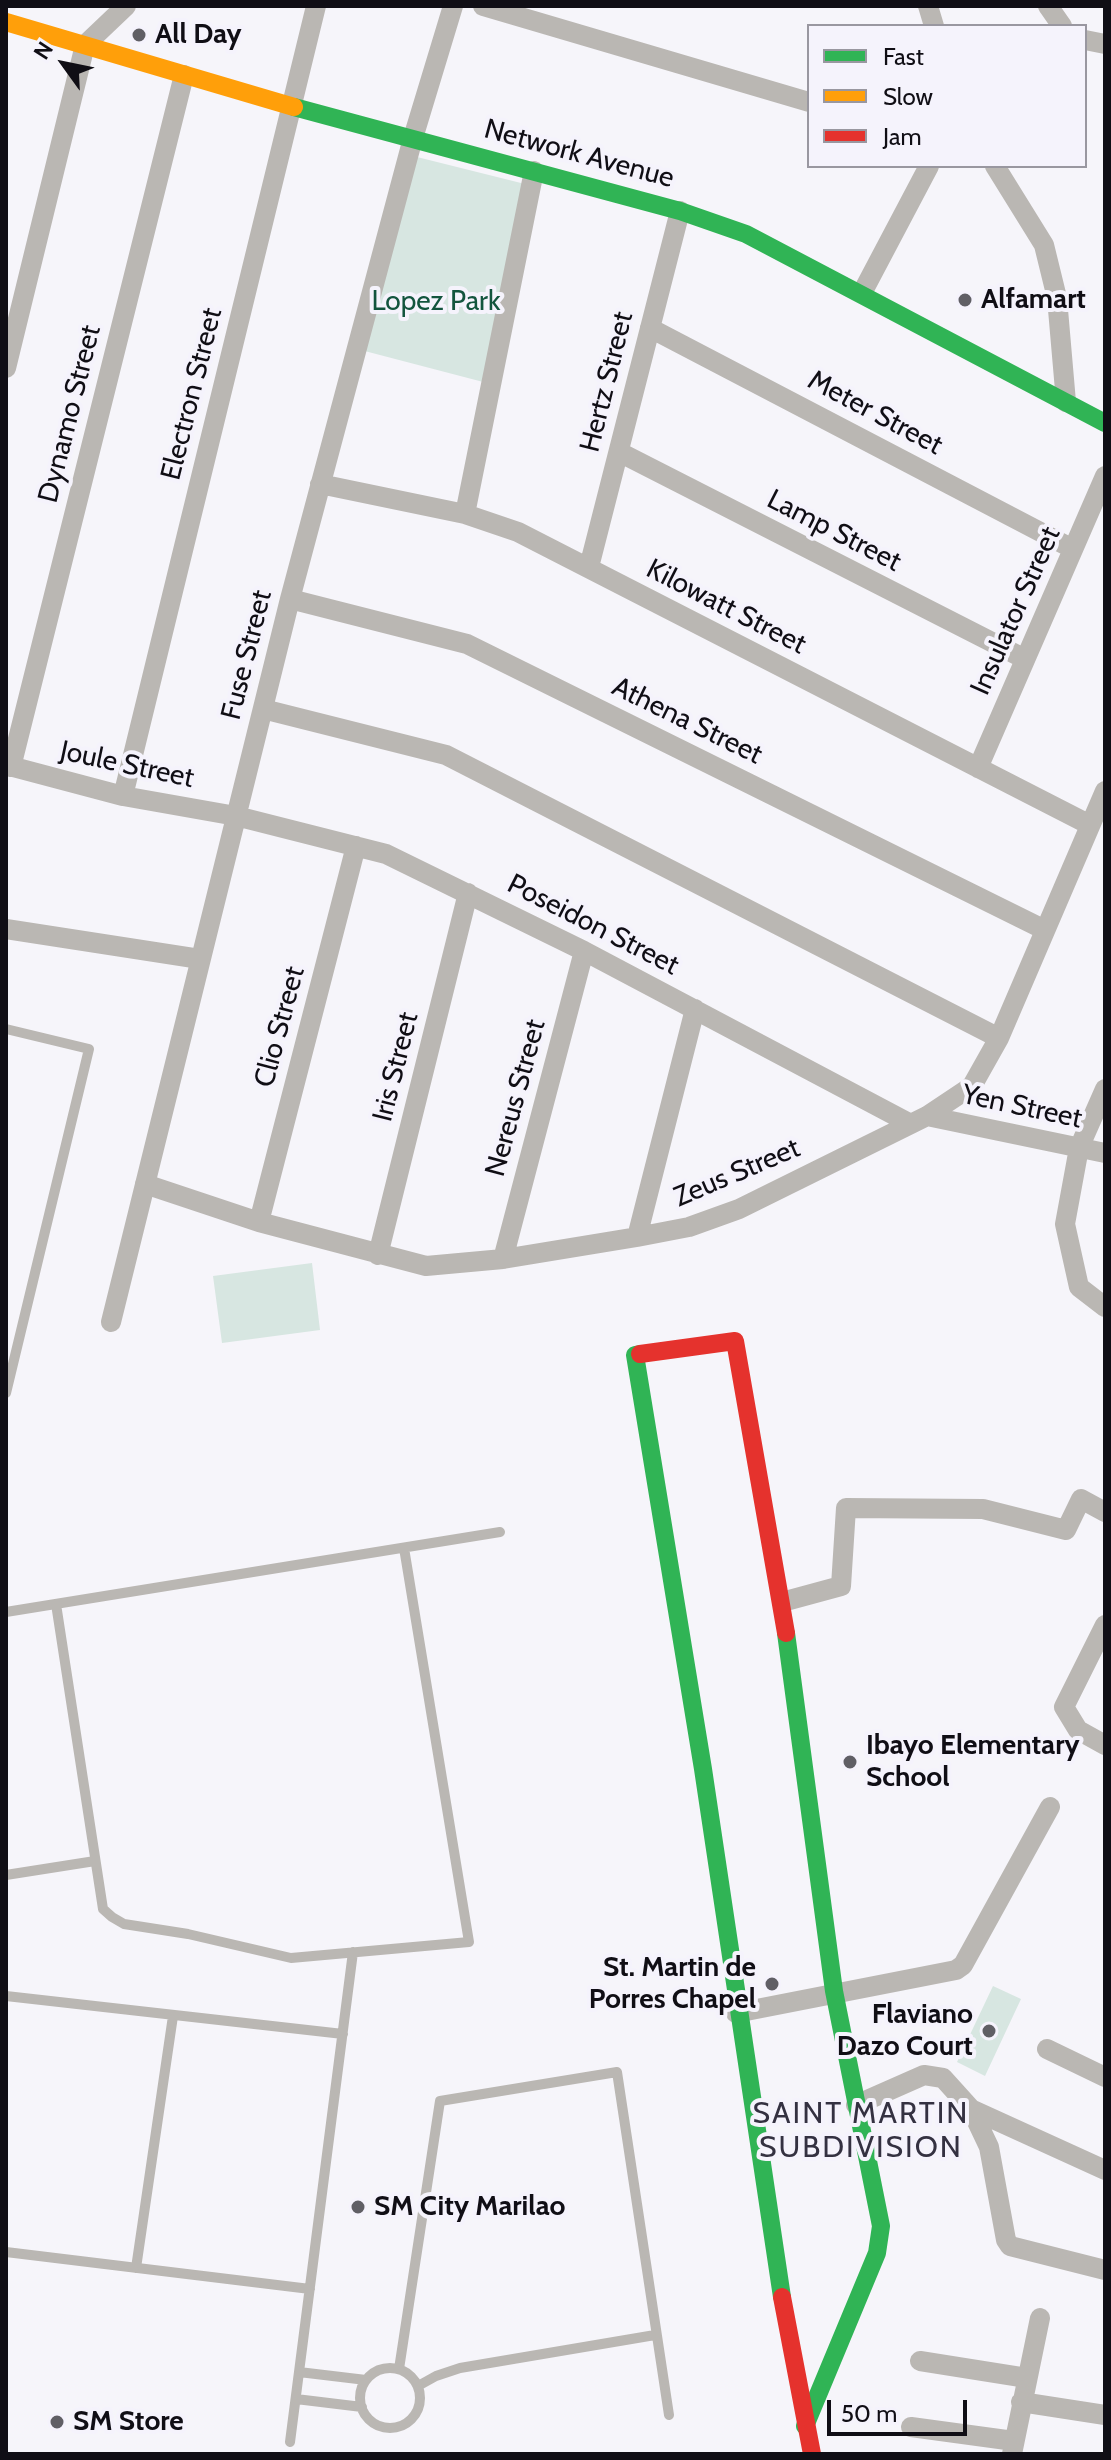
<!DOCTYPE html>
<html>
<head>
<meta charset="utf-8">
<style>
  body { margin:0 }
  #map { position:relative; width:1111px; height:2460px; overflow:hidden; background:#f6f5fa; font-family:Cabin,sans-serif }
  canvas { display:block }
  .frame { position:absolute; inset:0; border:8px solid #100e15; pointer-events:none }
  .legend { position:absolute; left:807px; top:24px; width:280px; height:144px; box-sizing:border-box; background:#f5f3fc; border:2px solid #9997a0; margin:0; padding:10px 14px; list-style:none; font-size:24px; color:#100e15 }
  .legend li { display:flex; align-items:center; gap:16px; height:40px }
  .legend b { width:40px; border:2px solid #9997a0 }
  .north { position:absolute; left:24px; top:24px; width:80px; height:80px; -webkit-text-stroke:6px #f5f3fc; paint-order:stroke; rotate:303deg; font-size:22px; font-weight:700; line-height:32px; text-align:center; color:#100e15 }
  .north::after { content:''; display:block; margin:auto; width:28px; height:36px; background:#100e15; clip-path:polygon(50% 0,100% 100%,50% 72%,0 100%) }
  .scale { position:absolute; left:827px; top:2400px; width:140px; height:36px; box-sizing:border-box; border:4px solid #100e15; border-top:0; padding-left:10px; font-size:24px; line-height:28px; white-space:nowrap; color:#100e15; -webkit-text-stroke:6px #f5f3fc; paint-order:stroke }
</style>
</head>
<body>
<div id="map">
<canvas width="1111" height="2460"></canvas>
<div class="frame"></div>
<ul class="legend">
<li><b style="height:10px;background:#30b455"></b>Fast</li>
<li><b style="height:10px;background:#ff9f0a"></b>Slow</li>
<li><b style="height:10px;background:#e5322d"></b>Jam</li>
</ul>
<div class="north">N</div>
<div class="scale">50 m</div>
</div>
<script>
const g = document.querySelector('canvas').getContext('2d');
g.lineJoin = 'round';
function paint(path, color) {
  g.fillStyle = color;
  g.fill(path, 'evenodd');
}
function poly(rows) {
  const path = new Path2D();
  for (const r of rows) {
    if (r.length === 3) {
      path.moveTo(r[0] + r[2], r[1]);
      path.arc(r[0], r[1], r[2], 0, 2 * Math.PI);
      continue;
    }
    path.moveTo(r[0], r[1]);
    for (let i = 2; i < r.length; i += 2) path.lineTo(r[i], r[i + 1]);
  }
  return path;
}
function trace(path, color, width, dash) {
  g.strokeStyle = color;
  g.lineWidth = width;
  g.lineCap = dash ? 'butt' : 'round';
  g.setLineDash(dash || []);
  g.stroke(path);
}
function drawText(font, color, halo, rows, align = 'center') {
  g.font = font + ' Cabin,sans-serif';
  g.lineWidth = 8;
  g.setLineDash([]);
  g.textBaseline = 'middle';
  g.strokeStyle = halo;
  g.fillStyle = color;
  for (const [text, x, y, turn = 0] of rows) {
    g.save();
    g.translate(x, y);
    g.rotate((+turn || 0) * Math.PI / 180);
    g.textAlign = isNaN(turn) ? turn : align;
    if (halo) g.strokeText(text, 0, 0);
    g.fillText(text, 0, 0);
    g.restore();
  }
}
paint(poly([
  [409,155,525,184,487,383,357,349],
  [312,1263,320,1330,222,1343,213,1276],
  [993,1986,1021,1999,985,2076,957,2062]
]), '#d7e6e1');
trace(poly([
  [6,1029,89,1049,6,1393],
  [56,1604,103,1909,112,1917,124,1924,188,1934,291,1958,469,1942,404,1548],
  [6,1612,500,1532],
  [6,1875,95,1861],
  [6,1996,343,2034],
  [6,2252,310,2289],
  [136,2268,173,2016],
  [390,2398,30],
  [399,2369,440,2101,617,2072,669,2415],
  [299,2372,366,2380],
  [418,2386,436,2376,460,2368,655,2335],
  [296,2399,362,2407],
  [290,2442,353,1952]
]), '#bab7b3', 10);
trace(poly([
  [483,6,809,102],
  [928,6,934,26],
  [1048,6,1062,26],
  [1085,40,1105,44],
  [995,166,1044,245,1057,298,1066,402],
  [862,293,929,166],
  [650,328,1073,549],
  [6,368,85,45,126,6],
  [619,452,1025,659],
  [320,484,465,514,518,532,1090,825],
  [465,514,534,171],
  [589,567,680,211],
  [290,599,467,644,1045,930],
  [263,709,446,755,999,1038],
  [6,765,123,796,236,816,386,854,584,951,909,1123],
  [11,767,184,75],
  [978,768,1105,476],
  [123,796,316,6],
  [6,929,200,959],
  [1105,1089,1079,1148,1065,1224,1079,1287,1105,1307],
  [927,1116,1105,1153],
  [145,1184,259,1222,426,1266,503,1259,637,1237,689,1227,739,1209,927,1116,972,1086,999,1038,1105,791],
  [259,1222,356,846],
  [637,1237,695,1009],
  [378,1255,468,893],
  [503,1259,584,951],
  [111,1322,290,599,413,138,453,6],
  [782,1602,841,1586,846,1508,983,1509,1066,1530,1081,1499,1105,1512],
  [1105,1625,1064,1707,1078,1730,1105,1745],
  [736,2013,956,1970,963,1965,1050,1807],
  [1047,2049,1105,2077],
  [856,2105,924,2075,943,2078,971,2109,989,2147,1006,2240,1010,2246,1105,2270],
  [971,2109,1105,2170],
  [920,2361,1027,2378],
  [1021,2402,1105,2415],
  [911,2427,1014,2441],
  [1012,2454,1040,2318]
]), '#bab7b3', 20);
trace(poly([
  [294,107,680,211,746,234,1105,423],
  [640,1354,635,1355,703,1769,782,2297],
  [786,1633,834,1991,881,2226,877,2253,805,2426]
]), '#30b455', 18);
trace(poly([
  [6,22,294,107]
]), '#ff9f0a', 18);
trace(poly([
  [640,1354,735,1341,786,1633],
  [782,2297,812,2454]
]), '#e5322d', 18);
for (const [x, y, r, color] of [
  [139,35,8,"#605f65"],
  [965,300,8,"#605f65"],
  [850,1762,8,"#605f65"],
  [772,1984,8,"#605f65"],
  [989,2031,8,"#605f65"],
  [358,2207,8,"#605f65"],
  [57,2422,8,"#605f65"]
]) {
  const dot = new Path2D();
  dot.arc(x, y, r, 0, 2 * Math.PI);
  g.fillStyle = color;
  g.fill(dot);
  trace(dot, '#f5f3fc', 3);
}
drawText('bold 28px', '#100e15', '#f5f3fc', [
  ["All Day",155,35],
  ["Alfamart",981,300],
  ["Ibayo Elementary",866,1746],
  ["School",866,1778],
  ["St. Martin de",756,1968,"right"],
  ["Porres Chapel",756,2000,"right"],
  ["Flaviano",973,2015,"right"],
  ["Dazo Court",973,2047,"right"],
  ["SM City Marilao",374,2207],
  ["SM Store",73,2422]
], 'left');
drawText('28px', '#100e15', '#f5f3fc', [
  ["Network Avenue",579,154,15],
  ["Hertz Street",607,382,-76],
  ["Electron Street",192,394,-76],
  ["Meter Street",875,413,28],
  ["Dynamo Street",70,414,-76],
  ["Lamp Street",834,531,27],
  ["Kilowatt Street",726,607,27],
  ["Insulator Street",1016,611,-66],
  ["Fuse Street",247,655,-76],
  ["Athena Street",687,721,26],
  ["Joule Street",127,765,12],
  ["Poseidon Street",593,925,27],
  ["Clio Street",280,1027,-75],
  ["Iris Street",396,1067,-76],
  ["Nereus Street",516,1098,-75],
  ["Yen Street",1022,1107,12],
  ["Zeus Street",737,1173,-23]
]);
drawText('28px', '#13553e', '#f5f3fc', [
  ["Lopez Park",436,302]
]);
g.letterSpacing = '2px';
drawText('30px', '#343141', '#f5f3fc', [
  ["SAINT MARTIN",861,2114],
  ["SUBDIVISION",861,2148]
]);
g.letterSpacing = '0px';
</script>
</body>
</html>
